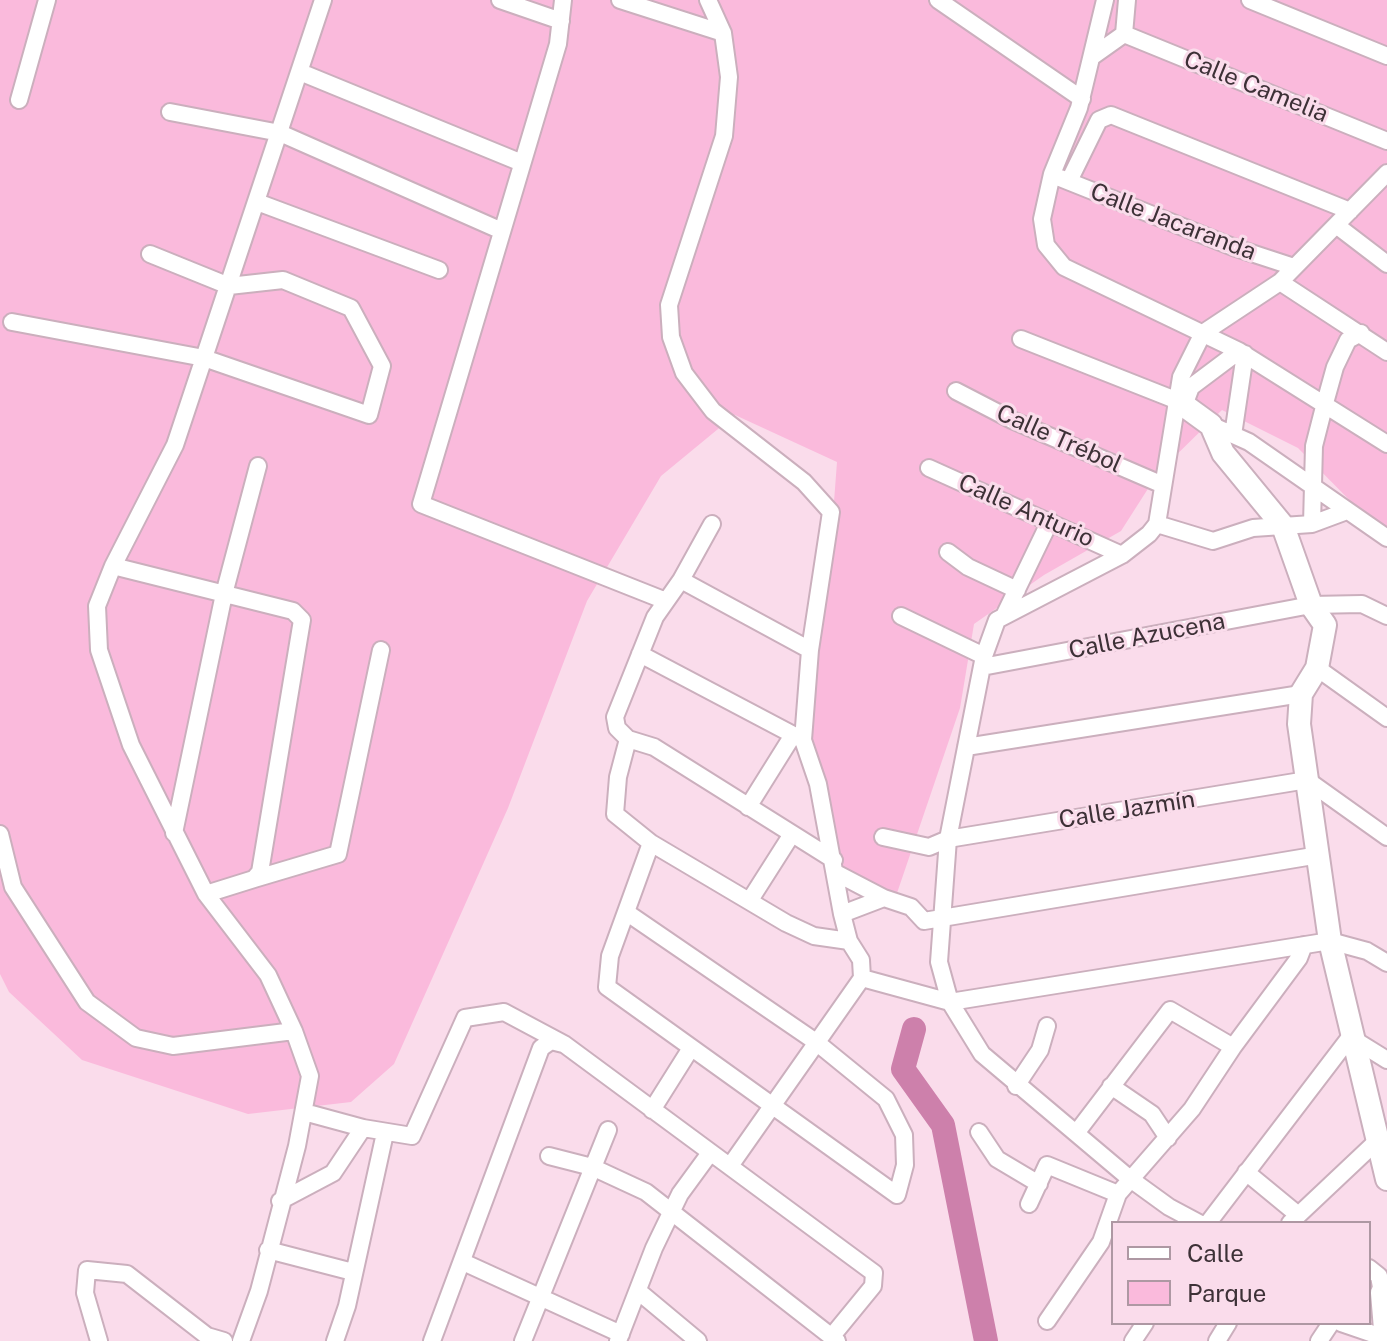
<!DOCTYPE html>
<html>
<head>
<meta charset="utf-8">
<style>
  body { margin:0 }
  #map { position:relative; width:1387px; height:1341px; overflow:hidden; background:#fadceb; font-family:"Public Sans",sans-serif }
  canvas { display:block }
  .legend { position:absolute; left:1111px; top:1221px; width:260px; height:104px; box-sizing:border-box; background:#fadceb; border:2px solid #ae98a3; margin:0; padding:10px 14px; list-style:none; font-size:24px; color:#3d3137 }
  .legend li { display:flex; align-items:center; gap:16px; height:40px }
  .legend b { width:40px; border:2px solid #ae98a3 }
</style>
</head>
<body>
<div id="map">
<canvas width="1387" height="1341"></canvas>
<ul class="legend">
<li><b style="height:10px;background:#fff"></b>Calle</li>
<li><b style="height:22px;background:#fabadc"></b>Parque</li>
</ul>
</div>
<script>
const g = document.querySelector('canvas').getContext('2d');
g.lineJoin = 'round';
function paint(path, color) {
  g.fillStyle = color;
  g.fill(path, 'evenodd');
}
function poly(rows) {
  const path = new Path2D();
  for (const r of rows) {
    path.moveTo(r[0], r[1]);
    for (let i = 2; i < r.length; i += 2) path.lineTo(r[i], r[i + 1]);
  }
  return path;
}
function trace(path, color, width, dash) {
  g.strokeStyle = color;
  g.lineWidth = width;
  g.lineCap = dash ? 'butt' : 'round';
  g.setLineDash(dash || []);
  g.stroke(path);
}
function drawText(font, color, halo, rows, align = 'center') {
  g.font = font + ' "Public Sans",sans-serif';
  g.lineWidth = 6;
  g.setLineDash([]);
  g.textBaseline = 'middle';
  g.strokeStyle = halo;
  g.fillStyle = color;
  for (const [text, x, y, turn = 0] of rows) {
    g.save();
    g.translate(x, y);
    g.rotate((+turn || 0) * Math.PI / 180);
    g.textAlign = isNaN(turn) ? turn : align;
    if (halo) g.strokeText(text, 0, 0);
    g.fillText(text, 0, 0);
    g.restore();
  }
}
paint(poly([
  [0,0,1387,0,1387,538,1298,448,1222,410,1158,473,1121,531,1044,575,974,624,960,708,896,896,828,864,804,736,828,581,837,462,735,415,661,476,587,601,508,808,394,1064,351,1102,248,1114,82,1060,9,992,0,974]
]), '#fabadc');
trace(poly([
  [914,1029,903,1069,943,1125,986,1341]
]), '#cd80ab', 24);
const street = poly([
  [500,0,561,21],
  [563,0,558,44,421,504,666,601],
  [620,0,723,33],
  [708,0,723,33,729,77,724,136,669,305,671,337,684,373,713,411,804,482,831,512,810,650,803,740,818,784,842,914,849,941,861,960,862,978,730,1166],
  [938,0,1082,99],
  [1105,0,1079,108,1052,174,1042,219,1046,245,1064,267,1239,351,1387,444],
  [1250,0,1387,56],
  [1124,34,1387,141],
  [1093,56,1124,34,1127,0],
  [300,72,522,163],
  [19,100,47,0],
  [170,112,280,133,502,231],
  [1060,178,1233,247,1294,267],
  [1069,181,1099,120,1111,115,1350,211],
  [257,202,439,270],
  [1336,225,1387,264],
  [1280,282,1387,352],
  [12,322,204,358,369,415,382,366,351,308,283,280,229,286,150,254],
  [1021,339,1178,401],
  [956,391,1012,420,1163,485],
  [1185,403,1191,387,1239,351],
  [1211,425,1249,442,1387,538],
  [1233,435,1245,354],
  [929,468,1122,555],
  [712,524,681,580,655,617,615,717,617,728,628,739,654,747,834,860],
  [1157,524,1213,541,1253,528,1312,524,1347,511],
  [1312,524,1314,446,1325,403,1335,367,1348,340,1361,333],
  [948,552,968,567,1017,590],
  [113,566,293,611,302,620,260,872,254,879,206,894],
  [681,580,810,650],
  [1005,614,1050,521],
  [901,616,984,656],
  [640,654,803,740],
  [982,667,1311,605,1362,604,1387,616],
  [1317,668,1387,718],
  [628,739,618,777,615,814,651,843,786,923,814,936,849,941],
  [966,747,1301,694],
  [748,807,793,735],
  [174,833,224,594,258,466],
  [0,834,13,887,87,1002,136,1038,173,1046,294,1031],
  [883,837,929,847,948,839,1307,780,1387,837],
  [836,873,884,898,911,907,924,921,1319,855],
  [254,879,338,854,381,650],
  [750,900,792,834],
  [626,912,816,1042,886,1099,904,1135,905,1165,897,1195,607,987,610,956,651,843],
  [842,914,884,898],
  [862,978,950,1002,1330,941,1367,951,1387,963],
  [1016,1086,1040,1050,1047,1026],
  [1111,1086,1152,1114,1168,1138],
  [652,1110,691,1048],
  [304,1112,363,1128],
  [979,1132,997,1159,1039,1184],
  [1077,1132,1170,1010,1233,1047],
  [549,1156,592,1167,646,1192,837,1341],
  [1246,1172,1297,1214],
  [280,1201,333,1173,363,1128,412,1136,465,1018,504,1012,564,1044,874,1273,873,1286,832,1336],
  [1029,1204,1047,1165,1118,1194],
  [1199,1223,1169,1207,1129,1178,982,1054,950,1002,939,962,948,839,984,656,997,620,1122,555,1149,534,1157,524,1181,377,1203,333,1280,282,1387,173],
  [1208,1223,1350,1037,1387,1060],
  [1290,1223,1377,1141],
  [268,1250,353,1272],
  [463,1262,621,1334],
  [1369,1268,1379,1276,1382,1293],
  [638,1291,698,1341],
  [1047,1321,1101,1242,1118,1194,1192,1109,1233,1047,1299,958,1304,945],
  [1341,1323,1385,1338],
  [99,1341,85,1293,87,1270,127,1274,207,1336,224,1341],
  [241,1341,259,1291,297,1146,310,1076,294,1031,268,975,206,894,131,745,99,650,97,606,113,566,175,445,323,0],
  [335,1341,347,1306,385,1133],
  [432,1341,541,1048,551,1041,563,1044],
  [523,1341,608,1130],
  [618,1341,654,1248,680,1194,710,1153],
  [1133,1341,1145,1323],
  [1217,1341,1228,1323],
  [1319,1341,1331,1323]
]);
const secondary = poly([
  [1178,401,1211,425,1223,453,1283,526,1311,605,1325,625,1317,668,1301,694,1299,724,1330,941,1387,1179],
  [1386,1341,1382,1293,1387,1290]
]);
trace(street, '#cbafbd', 20);
trace(secondary, '#cbafbd', 26);
trace(street, '#fff', 16);
trace(secondary, '#fff', 22);
drawText('24px', '#3d3137', '#fadceb', [
  ["Calle Camelia",1256,87,22],
  ["Calle Jacaranda",1173,222,21],
  ["Calle Trébol",1059,439,24],
  ["Calle Anturio",1026,511,24],
  ["Calle Azucena",1147,636,-11],
  ["Calle Jazmín",1127,810,-9]
]);
</script>
</body>
</html>
